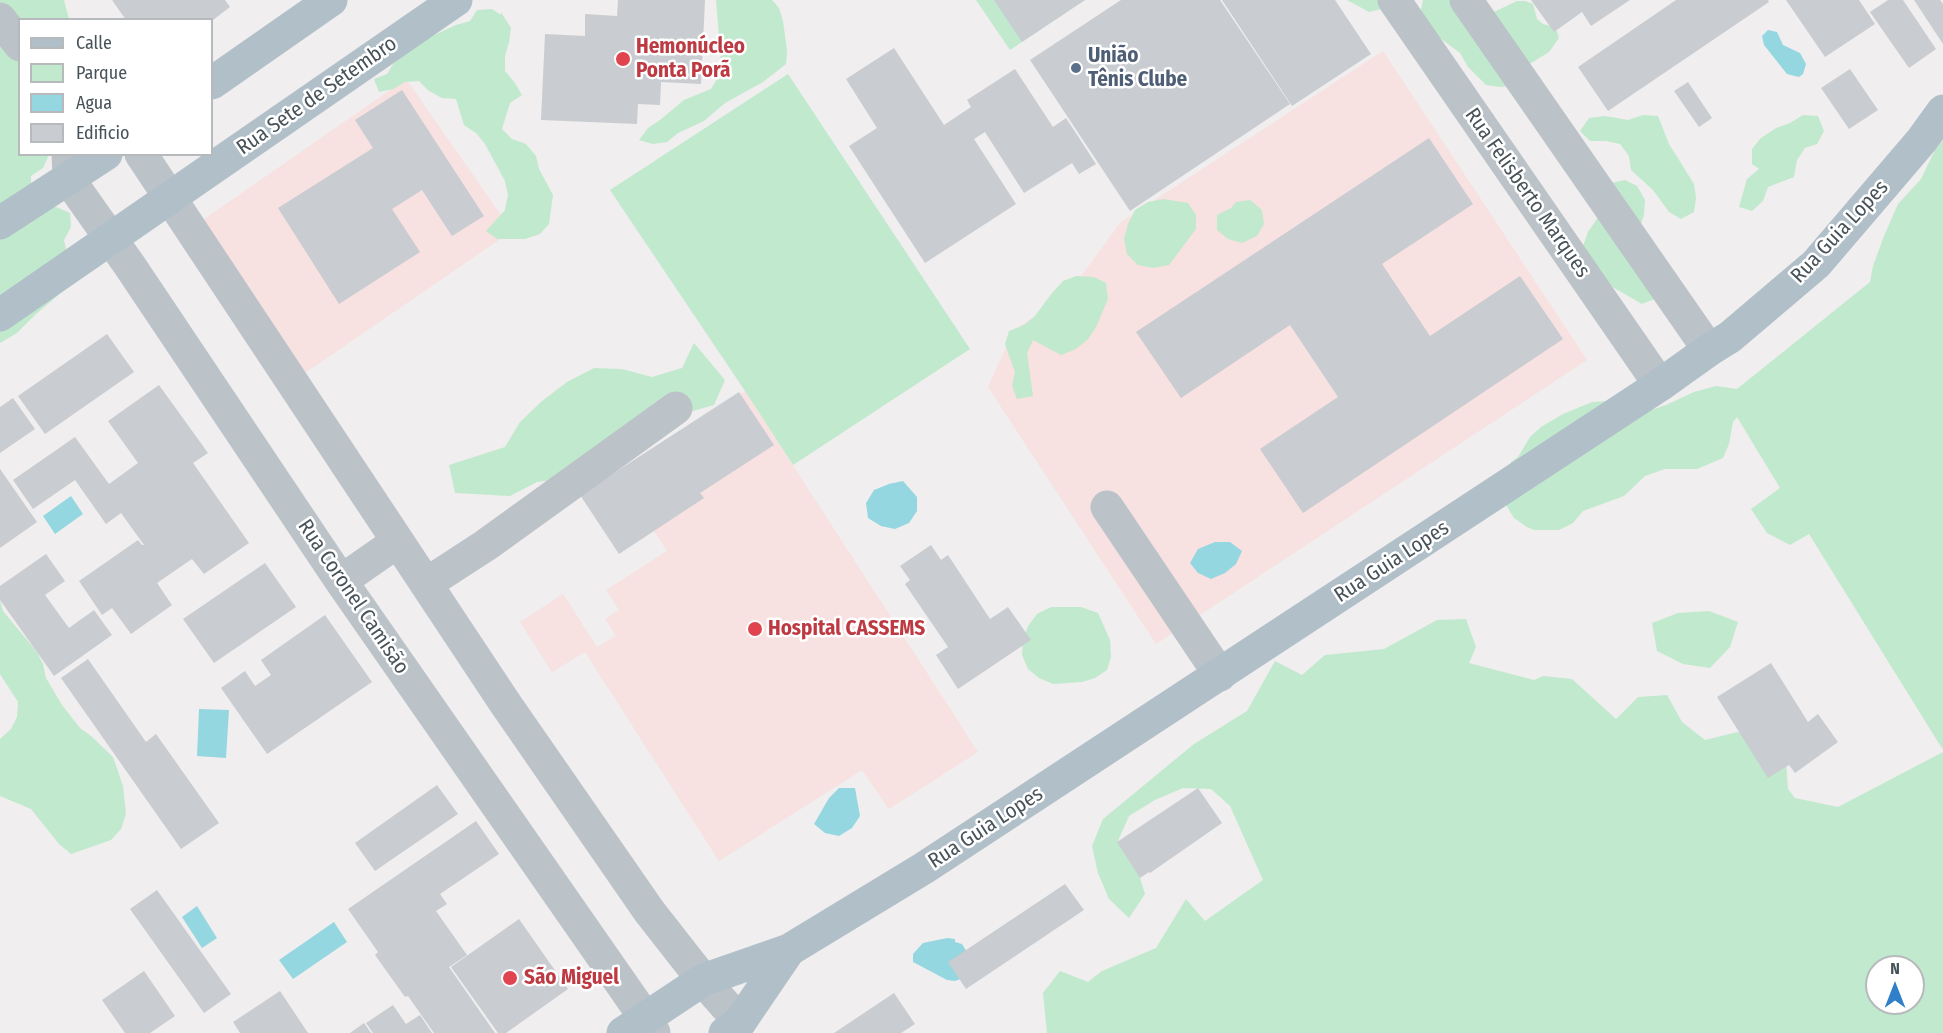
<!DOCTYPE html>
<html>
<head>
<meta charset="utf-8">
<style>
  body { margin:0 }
  #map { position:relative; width:1943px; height:1033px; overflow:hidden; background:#f0eeee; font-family:"Fira Sans Condensed",sans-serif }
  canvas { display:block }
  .legend { position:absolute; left:18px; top:18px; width:195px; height:138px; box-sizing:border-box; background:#fff; border:2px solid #b6babd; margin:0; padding:8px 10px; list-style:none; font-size:18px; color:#485359 }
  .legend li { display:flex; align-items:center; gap:12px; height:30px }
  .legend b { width:30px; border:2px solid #b6babd }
  .north { position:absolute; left:1865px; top:955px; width:60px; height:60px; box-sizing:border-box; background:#fff; border:2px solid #b6babd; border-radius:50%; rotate:0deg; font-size:16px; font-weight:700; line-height:24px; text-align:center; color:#485359 }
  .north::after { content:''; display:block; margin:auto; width:21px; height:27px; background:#2f80c9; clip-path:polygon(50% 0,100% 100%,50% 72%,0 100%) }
</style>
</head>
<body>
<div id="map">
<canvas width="1943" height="1033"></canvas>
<ul class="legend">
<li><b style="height:8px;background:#b1bfc9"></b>Calle</li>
<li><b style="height:16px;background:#c1e9cd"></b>Parque</li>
<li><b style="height:16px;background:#94d7e0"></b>Agua</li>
<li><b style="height:16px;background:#c9ccd0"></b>Edificio</li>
</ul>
<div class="north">N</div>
</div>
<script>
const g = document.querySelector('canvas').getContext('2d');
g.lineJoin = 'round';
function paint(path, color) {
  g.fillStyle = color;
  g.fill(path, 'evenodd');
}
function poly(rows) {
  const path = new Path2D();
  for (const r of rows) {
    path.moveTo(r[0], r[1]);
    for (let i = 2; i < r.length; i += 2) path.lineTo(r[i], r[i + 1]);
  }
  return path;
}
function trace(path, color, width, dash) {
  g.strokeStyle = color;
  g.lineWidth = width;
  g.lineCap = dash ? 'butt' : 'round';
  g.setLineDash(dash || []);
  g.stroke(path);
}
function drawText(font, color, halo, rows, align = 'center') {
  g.font = font + ' "Fira Sans Condensed",sans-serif';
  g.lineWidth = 5;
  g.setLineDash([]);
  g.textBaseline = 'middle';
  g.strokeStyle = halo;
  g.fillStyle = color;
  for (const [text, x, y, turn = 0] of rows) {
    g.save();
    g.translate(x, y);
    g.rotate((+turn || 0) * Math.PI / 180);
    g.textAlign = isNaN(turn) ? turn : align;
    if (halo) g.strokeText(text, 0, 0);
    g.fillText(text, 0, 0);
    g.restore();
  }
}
paint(poly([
  [1383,51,1587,360,1156,644,988,387,1014,330,1067,295,1121,222],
  [406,79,512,231,305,373,200,222],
  [745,391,978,752,889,809,862,770,719,861,585,652,552,672,520,622,563,594,597,647,616,636,605,619,619,610,606,590,667,551,654,531,618,553,581,495]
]), '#f7e1e1');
paint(poly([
  [0,0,64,0,69,19,20,20,20,154,49,155,43,168,31,176,31,191,42,201,70,213,71,227,64,240,67,254,69,286,36,314,17,333,0,343],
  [716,0,772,0,779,8,783,21,787,50,786,64,763,82,725,103,704,121,678,133,667,142,653,144,639,140,648,128,660,120,684,100,711,89,718,77,721,62],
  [976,0,1085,0,1010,50],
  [1347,0,1400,0,1398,5,1369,12],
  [1423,0,1485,0,1494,12,1517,1,1525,1,1533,4,1537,19,1543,24,1551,26,1557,31,1559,38,1549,52,1528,65,1508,86,1501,87,1486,85,1468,67,1460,53,1432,32,1423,17,1421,10],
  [492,9,501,15,501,12,511,28,509,42,505,56,505,71,515,83,522,95,510,103,502,129,512,139,526,144,536,156,539,169,553,195,549,224,540,234,525,239,497,239,486,231,505,210,508,195,505,181,485,144,476,133,464,125,456,99,442,98,429,91,419,81,405,82,393,89,379,92,374,79,387,74,393,64,415,44,456,25,470,21,477,10],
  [788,74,970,349,793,465,745,391,610,190],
  [1643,115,1658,116,1669,144,1694,184,1696,198,1694,212,1681,219,1669,212,1653,190,1631,170,1629,156,1620,144,1606,141,1590,141,1580,131,1589,118,1605,116,1628,120],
  [1803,115,1818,116,1824,131,1817,144,1805,148,1797,160,1794,177,1768,187,1763,201,1752,211,1739,207,1747,179,1759,169,1752,164,1752,149,1761,138,1776,128,1790,123],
  [1943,140,1943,750,1809,534,1790,545,1767,533,1751,509,1780,488,1737,417,1733,422,1729,444,1723,458,1697,469,1665,469,1645,476,1624,496,1583,511,1573,523,1559,530,1534,530,1527,527,1514,518,1506,505,1504,476,1511,462,1518,457,1530,437,1541,427,1563,414,1592,402,1609,401,1645,412,1666,405,1694,392,1716,386,1737,389,1870,282,1873,266,1884,236,1898,204,1921,179,1935,150],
  [1625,180,1637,186,1645,200,1644,215,1639,230,1657,298,1642,304,1590,274,1583,246,1588,232,1611,198,1611,183],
  [1163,199,1188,203,1196,215,1196,229,1169,265,1153,268,1138,265,1127,254,1124,239,1128,224,1135,210,1148,202],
  [1250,200,1262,210,1264,224,1257,236,1242,243,1228,239,1217,230,1217,215,1231,208,1236,202],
  [1076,276,1094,277,1106,283,1108,299,1096,327,1088,339,1076,349,1061,355,1033,340,1027,353,1033,396,1017,399,1012,386,1015,372,1005,344,1009,331,1024,325,1035,316,1052,293,1063,281],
  [694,343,725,380,714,405,686,413,592,475,537,482,510,496,455,493,449,465,505,447,520,422,542,401,567,382,594,368,622,369,652,377,682,368],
  [0,600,3,611,37,652,43,664,46,678,62,705,80,728,91,736,113,757,123,786,126,814,121,829,111,840,71,854,59,844,31,809,0,796,0,739,11,729,17,717,18,702,0,674],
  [1051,607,1081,607,1098,613,1110,640,1111,657,1107,670,1095,678,1082,682,1053,684,1039,678,1028,669,1022,655,1023,640,1028,626,1037,614],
  [1709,611,1738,622,1730,647,1710,668,1683,664,1657,651,1652,623,1678,613],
  [1466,619,1476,647,1469,663,1534,680,1543,676,1572,679,1616,719,1638,697,1667,695,1682,722,1705,740,1737,732,1765,740,1786,761,1788,789,1795,798,1838,807,1943,752,1943,1033,1047,1033,1043,993,1060,971,1088,982,1102,971,1156,948,1186,899,1205,921,1263,880,1230,806,1211,789,1183,788,1155,800,1129,816,1118,841,1136,865,1145,894,1129,918,1109,899,1098,873,1092,846,1103,819,1194,744,1247,711,1275,661,1302,675,1325,655,1384,649,1437,620],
  [1877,967,1913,967,1913,1003,1877,1003]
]), '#c1e9cd');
paint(poly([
  [1768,30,1777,32,1783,45,1800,53,1806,64,1803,74,1799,77,1787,74,1764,45,1762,36],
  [903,481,917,497,917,511,909,523,895,529,881,526,868,518,866,503,874,490,889,484],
  [71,496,83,514,55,534,43,516],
  [1215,542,1230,542,1242,551,1236,564,1225,573,1211,579,1198,573,1190,563,1198,549],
  [199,709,229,710,226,758,197,756],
  [839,788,855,788,860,816,852,828,839,836,825,833,814,824,829,798],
  [197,906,217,938,202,948,182,917],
  [334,922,347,942,293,979,279,960],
  [947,938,955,939,955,942,962,944,970,957,963,978,955,981,947,980,913,962,913,954,923,943]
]), '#94d7e0');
paint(poly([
  [112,0,225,0,230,7,213,20,126,20],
  [618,0,705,0,701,84,661,82,660,105,638,104,637,124,541,120,545,34,585,36,585,14,617,16],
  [994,0,1085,0,1022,42],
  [1121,0,1220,0,1290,104,1130,211,1030,60],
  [1222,0,1335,0,1371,54,1292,106],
  [1531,0,1630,0,1591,26,1582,12,1554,32],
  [1676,0,1768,0,1769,2,1608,111,1578,67],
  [1786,0,1859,0,1875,24,1825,57],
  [1888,0,1903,0,1936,49,1909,68,1870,12],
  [1914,0,1940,0,1943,4,1943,44],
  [894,48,944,125,971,107,967,100,1015,69,1053,127,1066,118,1096,164,1079,174,1072,163,1024,193,985,132,974,139,1016,204,925,263,849,146,877,128,846,79],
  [1850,69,1878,110,1849,129,1821,88],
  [1688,82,1712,118,1699,127,1674,91],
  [402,90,484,216,452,236,422,190,392,209,420,252,339,304,278,208,373,148,355,120],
  [1429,138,1473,204,1382,264,1430,336,1520,276,1563,339,1303,513,1260,449,1338,397,1290,325,1181,398,1136,332],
  [107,334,134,372,45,434,18,396],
  [159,385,208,453,193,463,249,543,204,574,192,559,157,583,172,605,131,634,112,608,102,615,79,581,138,540,142,545,144,545,121,513,106,524,75,480,33,509,13,480,75,437,109,484,138,463,108,421],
  [739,392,774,445,700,493,704,498,619,554,580,495],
  [13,398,35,429,0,453,0,407],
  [0,469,37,522,0,548],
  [931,545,941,560,948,555,990,619,1008,607,1031,640,958,689,936,655,948,647,905,584,910,580,900,566],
  [46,554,65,581,45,595,69,628,94,610,112,635,54,676,0,600,0,586],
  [265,563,296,607,214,663,183,619],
  [325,615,372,682,267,754,221,688,245,671,255,686,271,675,261,660],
  [88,659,146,742,156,734,219,823,181,849,61,678],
  [1771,663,1808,722,1818,714,1838,742,1795,773,1789,765,1768,778,1717,697],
  [437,785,458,814,375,871,355,843],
  [1198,788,1222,823,1150,873,1149,872,1140,878,1117,842],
  [476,821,499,854,440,894,447,904,436,911,467,955,449,967,495,1033,434,1033,408,996,405,997,375,955,378,952,348,909],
  [1065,884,1084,910,966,989,948,962],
  [157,890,231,994,204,1013,130,909],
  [519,919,568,989,506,1033,498,1033,451,967],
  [144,971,175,1016,150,1033,125,1033,102,1000],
  [280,991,308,1033,240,1033,233,1022],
  [894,993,915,1024,901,1033,834,1033],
  [393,1005,406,1024,420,1015,432,1033,373,1033,366,1023],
  [364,1023,371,1033,350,1033]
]), '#c9ccd0');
trace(poly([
  [1394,0,1660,385],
  [1466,0,1709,350],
  [0,19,20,45],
  [68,154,69,177,75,188,130,266,341,581,646,1019,654,1033],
  [141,154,505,703,649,911,703,980,740,1022],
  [1107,507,1220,675],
  [341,581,397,542],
  [426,584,486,545,676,408]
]), '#bbc3c9', 33);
trace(poly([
  [212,83,331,0],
  [0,223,106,154],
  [0,315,456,0],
  [623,1033,703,980,789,950,924,868,1660,385,1709,350,1730,337,1816,264,1922,140,1943,111],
  [725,1033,740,1022,789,950]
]), '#b1bfc9', 33);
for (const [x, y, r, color] of [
  [623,59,8,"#e0444e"],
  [1076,68,6,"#5c6f8a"],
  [755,629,8,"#e0444e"],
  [510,978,8,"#e0444e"]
]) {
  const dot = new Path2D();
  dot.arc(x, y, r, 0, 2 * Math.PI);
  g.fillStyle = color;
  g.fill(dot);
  trace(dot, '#fff', 2);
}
drawText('bold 21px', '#be3a42', '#fff', [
  ["Hemonúcleo",636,47],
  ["Ponta Porã",636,71],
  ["Hospital CASSEMS",768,629],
  ["São Miguel",524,978]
], 'left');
drawText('bold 21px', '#4e5e75', '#fff', [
  ["União",1088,56],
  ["Tênis Clube",1088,80]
], 'left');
drawText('21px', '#485359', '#fff', [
  ["Rua Sete de Setembro",317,96,-35],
  ["Rua Felisberto Marques",1527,193,55],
  ["Rua Guia Lopes",1840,232,-47],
  ["Rua Guia Lopes",1392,562,-33],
  ["Rua Coronel Camisão",353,597,56],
  ["Rua Guia Lopes",986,828,-33]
]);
</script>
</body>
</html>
